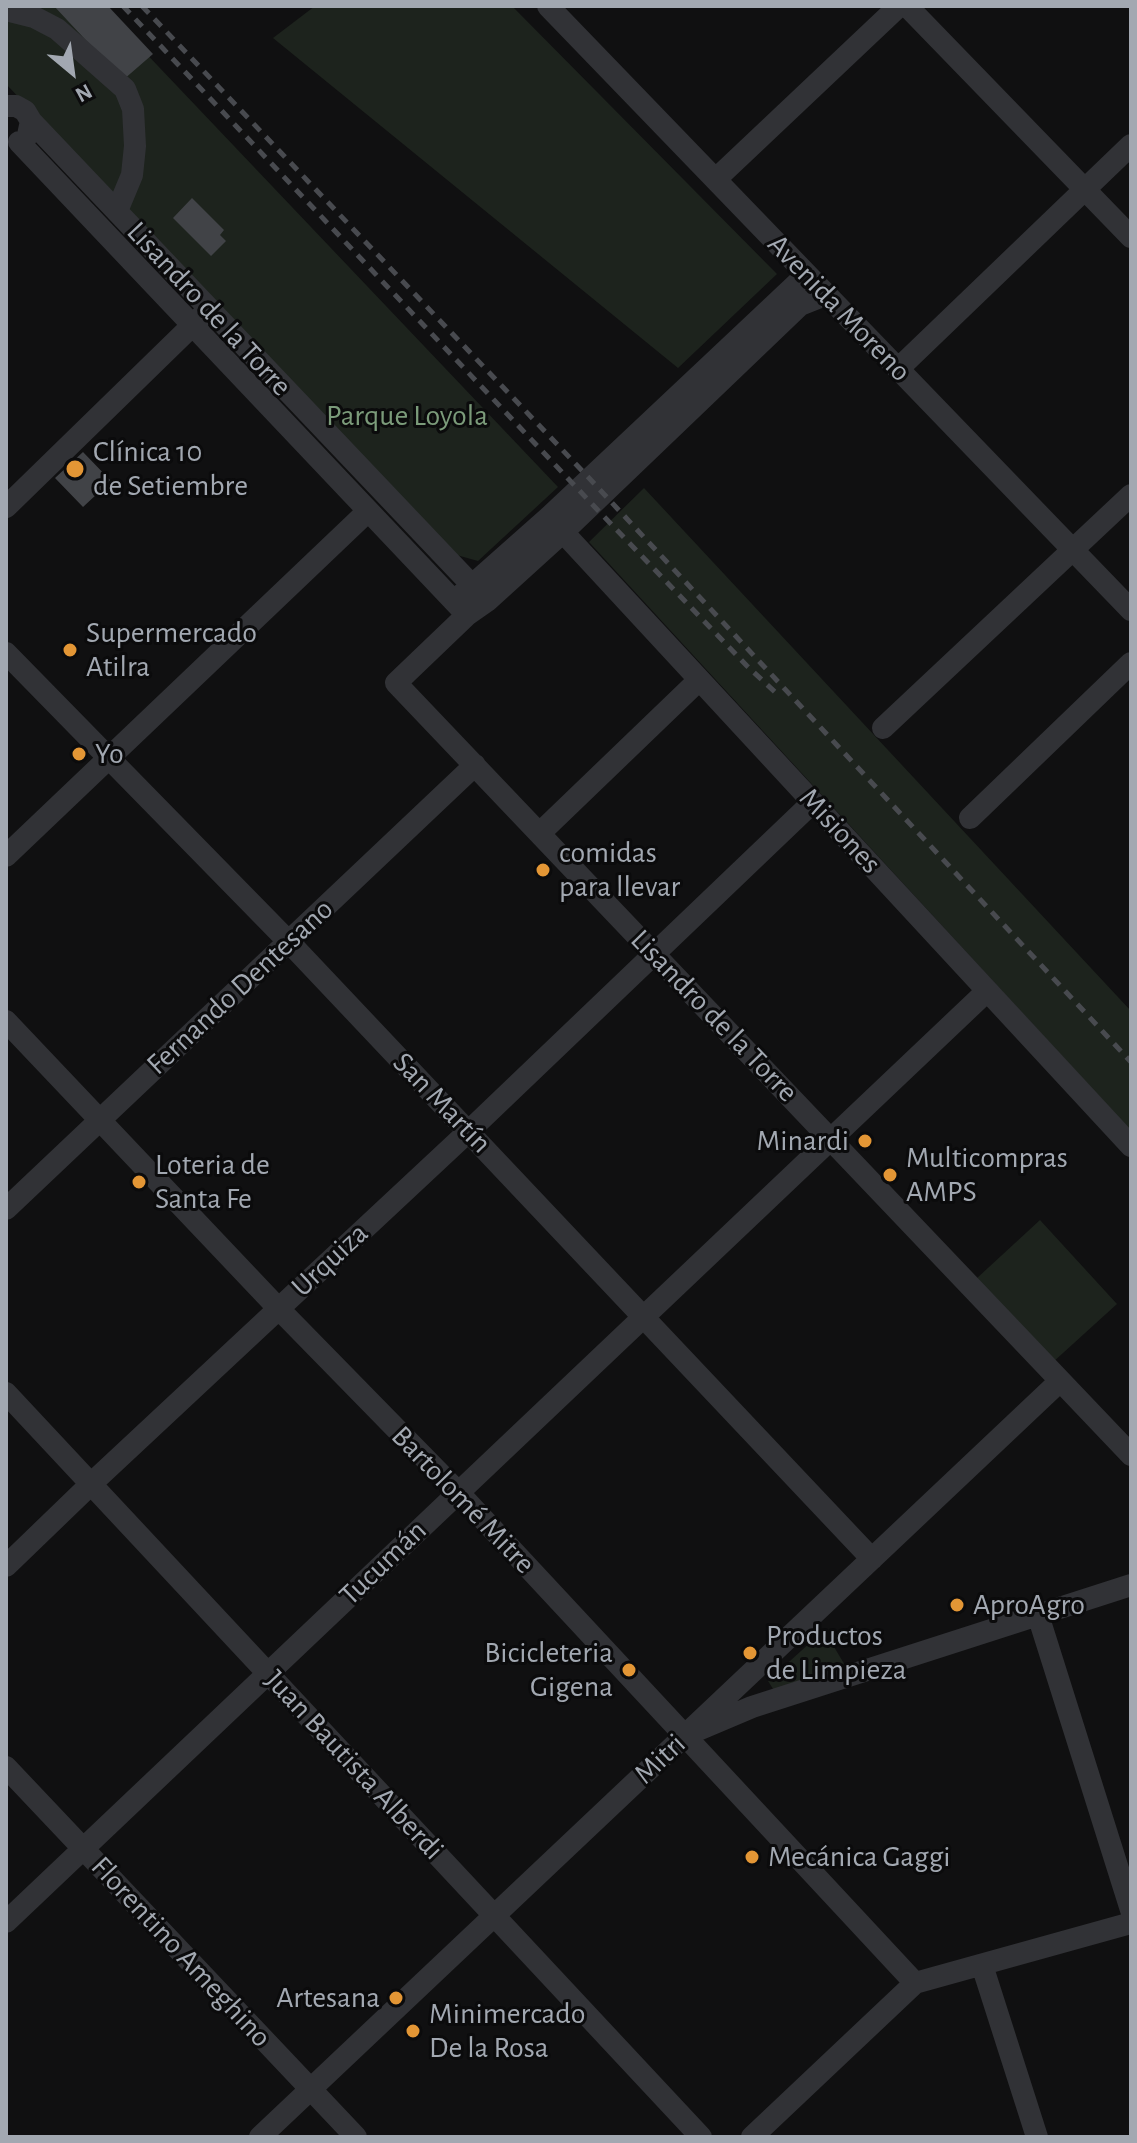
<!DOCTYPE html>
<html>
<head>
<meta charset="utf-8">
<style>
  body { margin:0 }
  #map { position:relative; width:1137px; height:2143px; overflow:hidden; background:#101011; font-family:"Alegreya Sans",sans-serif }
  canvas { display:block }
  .frame { position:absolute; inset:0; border:8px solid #a2a8b1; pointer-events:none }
  .north { position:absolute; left:32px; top:32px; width:80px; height:80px; -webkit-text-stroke:6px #0b0b0c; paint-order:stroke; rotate:151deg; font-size:22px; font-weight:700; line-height:32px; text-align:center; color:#a2a8b1 }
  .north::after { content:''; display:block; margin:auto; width:28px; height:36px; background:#a2a8b1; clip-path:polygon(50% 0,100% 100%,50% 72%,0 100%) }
</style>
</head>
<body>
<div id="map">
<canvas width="1137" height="2143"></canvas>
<div class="frame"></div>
<div class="north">N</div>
</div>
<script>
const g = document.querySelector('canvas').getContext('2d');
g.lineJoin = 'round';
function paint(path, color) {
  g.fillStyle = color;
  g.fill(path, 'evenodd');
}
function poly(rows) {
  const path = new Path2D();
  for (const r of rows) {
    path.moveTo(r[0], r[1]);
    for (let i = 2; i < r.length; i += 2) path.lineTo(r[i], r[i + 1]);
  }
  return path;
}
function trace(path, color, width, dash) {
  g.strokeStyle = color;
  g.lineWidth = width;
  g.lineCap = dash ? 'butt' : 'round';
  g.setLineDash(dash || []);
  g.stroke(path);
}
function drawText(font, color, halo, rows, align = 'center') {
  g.font = font + ' "Alegreya Sans",sans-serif';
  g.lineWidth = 6;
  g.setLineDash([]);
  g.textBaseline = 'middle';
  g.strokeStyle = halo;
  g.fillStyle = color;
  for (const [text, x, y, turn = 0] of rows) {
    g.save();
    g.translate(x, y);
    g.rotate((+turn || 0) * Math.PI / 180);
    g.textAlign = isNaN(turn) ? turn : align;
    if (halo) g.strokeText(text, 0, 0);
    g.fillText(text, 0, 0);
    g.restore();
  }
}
paint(poly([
  [6,6,101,6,558,487,478,561,453,554,6,84],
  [315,6,512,6,777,274,678,368,273,38],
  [644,488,1131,1011,1131,1131,589,542],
  [1040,1220,1117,1304,1052,1363,976,1279],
  [824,1630,849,1672,775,1692,768,1681]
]), '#1d231d');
paint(poly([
  [54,6,108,6,153,54,123,80],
  [192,198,224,230,220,235,226,241,211,256,173,218],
  [83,452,111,481,83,507,55,478]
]), '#414347');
trace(poly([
  [548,6,1131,610],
  [907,6,1131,237],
  [6,10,34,17,57,29,125,89,133,109,135,146,132,175,117,211],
  [6,106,16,106,25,111,31,121,28,135],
  [31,121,487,601],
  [19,142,467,615],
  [716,179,899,6],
  [825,295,800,305,563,532,487,601,467,615,396,683,1131,1455],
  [898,369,1131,145],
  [6,507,203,315],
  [549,517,1131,1146],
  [461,595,549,517,806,275],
  [6,653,288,941,872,1559],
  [883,728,1131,495],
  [970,818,1131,663],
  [540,833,699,680],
  [6,856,367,512],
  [6,1021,278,1308,458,1492,915,1983],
  [6,1209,475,765],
  [6,1393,701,2137],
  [6,1566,92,1483,469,1131,813,802],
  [1038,1615,1131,1910],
  [700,1729,752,1707,1131,1585],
  [6,1767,356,2137],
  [6,1922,987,991],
  [982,1965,1037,2137],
  [260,2137,1060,1381],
  [752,2137,915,1983,1131,1923]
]), '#313236', 22);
trace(poly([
  [123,6,592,504,747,666,776,693],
  [142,6,589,478,1131,1062]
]), '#484a4f', 5, [10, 8]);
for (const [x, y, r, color] of [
  [75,469,10,"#e39635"],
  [70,650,8,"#e39635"],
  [79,754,8,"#e39635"],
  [543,870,8,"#e39635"],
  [865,1141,8,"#e39635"],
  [890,1175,8,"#e39635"],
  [139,1182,8,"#e39635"],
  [957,1605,8,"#e39635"],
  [750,1653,8,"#e39635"],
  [629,1670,8,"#e39635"],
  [752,1857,8,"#e39635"],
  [396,1998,8,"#e39635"],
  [413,2031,8,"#e39635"]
]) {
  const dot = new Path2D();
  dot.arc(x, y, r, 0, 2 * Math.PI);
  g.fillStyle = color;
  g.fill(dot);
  trace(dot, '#0b0b0c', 3);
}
drawText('30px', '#a2a8b1', '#0b0b0c', [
  ["Avenida Moreno",839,308,46],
  ["Lisandro de la Torre",209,309,47],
  ["Misiones",840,831,47],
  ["Fernando Dentesano",240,987,-43],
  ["Lisandro de la Torre",714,1016,46],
  ["San Martín",442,1103,46],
  ["Urquiza",330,1260,-43],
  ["Bartolomé Mitre",463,1500,46],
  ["Tucumán",383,1563,-44],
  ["Mitri",660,1759,-43],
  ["Juan Bautista Alberdi",354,1765,47],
  ["Florentino Ameghino",181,1952,47]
]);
drawText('30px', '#7b9b7a', '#0b0b0c', [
  ["Parque Loyola",407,416]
]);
drawText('30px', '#a2a8b1', '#0b0b0c', [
  ["Clínica 10",93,452],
  ["de Setiembre",93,486],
  ["Supermercado",86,633],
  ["Atilra",86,667],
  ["Yo",95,754],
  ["comidas",559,853],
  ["para llevar",559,887],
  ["Minardi",849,1141,"right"],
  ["Multicompras",906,1158],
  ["AMPS",906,1192],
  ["Loteria de",155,1165],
  ["Santa Fe",155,1199],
  ["AproAgro",973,1605],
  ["Productos",766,1636],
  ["de Limpieza",766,1670],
  ["Bicicleteria",613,1653,"right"],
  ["Gigena",613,1687,"right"],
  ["Mecánica Gaggi",768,1857],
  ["Artesana",380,1998,"right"],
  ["Minimercado",429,2014],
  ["De la Rosa",429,2048]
], 'left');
</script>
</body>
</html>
